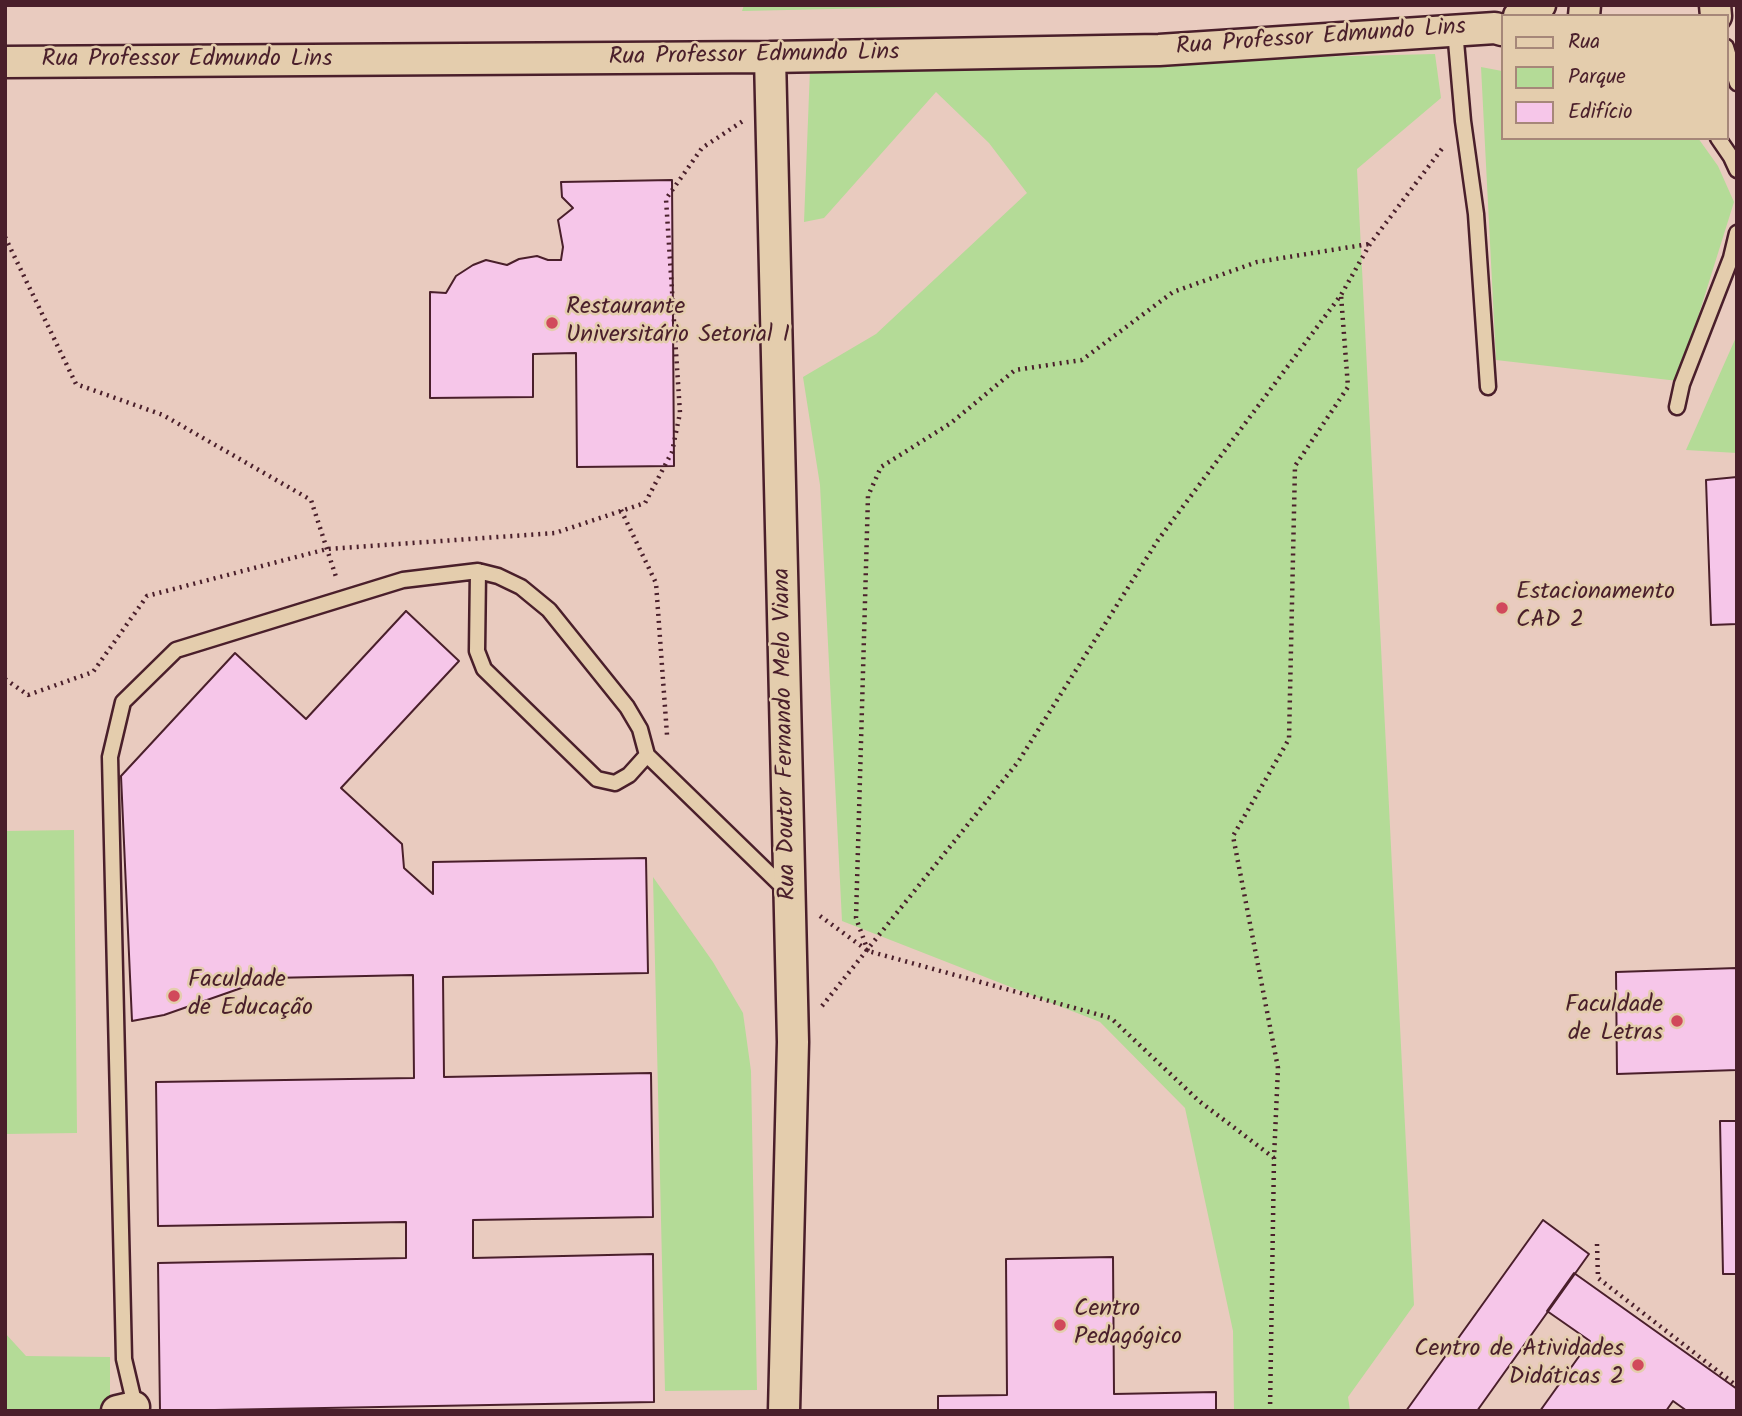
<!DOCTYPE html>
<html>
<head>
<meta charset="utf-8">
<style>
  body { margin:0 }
  #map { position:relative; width:1742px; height:1416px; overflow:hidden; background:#e4cdad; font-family:Kalam,sans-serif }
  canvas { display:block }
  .frame { position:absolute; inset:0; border:7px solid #4a1f2b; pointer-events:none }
  .legend { position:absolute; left:1501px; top:14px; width:228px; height:126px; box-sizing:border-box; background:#e4cdad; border:2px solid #a68779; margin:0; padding:9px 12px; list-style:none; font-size:21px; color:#4a1f2b }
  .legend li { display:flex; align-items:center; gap:14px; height:35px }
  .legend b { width:35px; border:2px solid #a68779 }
</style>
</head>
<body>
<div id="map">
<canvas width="1742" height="1416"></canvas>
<div class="frame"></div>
<ul class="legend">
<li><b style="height:9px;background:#e4cdad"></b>Rua</li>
<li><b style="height:19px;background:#b4db97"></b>Parque</li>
<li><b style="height:19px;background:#f6c6e9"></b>Edifício</li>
</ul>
</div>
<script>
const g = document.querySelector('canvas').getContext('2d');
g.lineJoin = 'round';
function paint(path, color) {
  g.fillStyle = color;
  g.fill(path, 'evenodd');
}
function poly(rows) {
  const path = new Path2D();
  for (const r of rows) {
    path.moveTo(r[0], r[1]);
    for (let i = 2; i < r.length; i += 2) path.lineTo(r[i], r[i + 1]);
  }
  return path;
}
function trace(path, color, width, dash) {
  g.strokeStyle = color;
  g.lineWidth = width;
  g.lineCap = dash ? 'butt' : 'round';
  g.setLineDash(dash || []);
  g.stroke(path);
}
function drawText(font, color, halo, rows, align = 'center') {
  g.font = font + ' Kalam,sans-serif';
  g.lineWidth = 5;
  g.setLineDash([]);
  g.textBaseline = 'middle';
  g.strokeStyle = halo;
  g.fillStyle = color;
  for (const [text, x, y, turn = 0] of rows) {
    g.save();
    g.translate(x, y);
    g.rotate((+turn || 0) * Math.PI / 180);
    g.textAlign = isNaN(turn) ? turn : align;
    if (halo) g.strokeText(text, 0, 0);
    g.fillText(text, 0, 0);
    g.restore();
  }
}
paint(poly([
  [5,5,1737,5,1737,1411,5,1411],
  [1502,16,1726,16,1726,138,1502,138]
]), '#e9cbbf');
paint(poly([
  [744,5,1014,5,742,11],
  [1435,54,1441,98,1357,169,1414,1305,1348,1397,1350,1411,1234,1411,1233,1331,1185,1108,1100,1022,842,921,820,485,803,377,876,334,1027,193,989,143,936,92,824,218,804,222,810,69],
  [1481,67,1502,71,1502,138,1698,138,1718,166,1734,202,1678,381,1496,360],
  [1737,335,1737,453,1686,450],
  [74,830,77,1133,5,1134,5,831],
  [653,877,713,962,743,1013,751,1071,757,1390,665,1391],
  [5,1333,26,1356,110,1357,110,1411,5,1411]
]), '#b4db97');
const building = poly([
  [672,180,674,466,577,467,576,353,533,354,533,397,430,398,430,292,446,293,456,276,473,265,486,260,507,265,519,259,537,256,548,260,561,260,563,247,558,220,573,208,562,197,561,182,672,180],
  [1737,477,1737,624,1711,625,1706,480,1737,477],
  [406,611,459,661,341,788,402,844,404,868,433,894,433,862,646,858,648,973,443,977,444,1077,651,1073,653,1217,473,1220,473,1258,653,1254,654,1402,160,1411,158,1263,406,1258,406,1222,158,1226,156,1082,414,1078,413,975,270,978,164,1015,132,1021,121,776,235,653,306,719,406,611],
  [1737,968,1737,1070,1617,1074,1616,972,1737,968],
  [1720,1121,1737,1121,1737,1274,1723,1274,1720,1121],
  [1543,1220,1589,1254,1477,1411,1406,1411,1543,1220],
  [1113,1257,1114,1394,1216,1392,1216,1411,938,1411,938,1396,1007,1395,1006,1259,1113,1257],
  [1574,1273,1737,1389,1737,1411,1687,1411,1673,1401,1666,1411,1540,1411,1590,1341,1547,1311,1574,1273]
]);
paint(building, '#f6c6e9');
trace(building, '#4a1f2b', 2);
const service = poly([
  [1455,30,1463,121,1476,214,1488,387],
  [1726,47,1737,83],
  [1718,138,1731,157,1737,170],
  [1677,407,1682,384,1731,258,1737,233],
  [478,571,477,651,484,669,597,779,615,783,629,775,647,755],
  [136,1410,124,1359,110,757,123,702,176,650,403,580,478,571,498,576,521,587,549,610,627,707,640,729,647,755,788,892]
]);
const minor = poly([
  [1715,5,1716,16],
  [1519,16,1540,5],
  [1584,16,1585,5],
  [770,57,793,1042,784,1411],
  [5,62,770,57,1159,50,1495,28,1502,30],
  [117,1411,134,1407]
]);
trace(service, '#4a1f2b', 19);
trace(minor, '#4a1f2b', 35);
trace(poly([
  [5,237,76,384,163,415,311,500,337,580],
  [621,510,656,583,667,735],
  [5,679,28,695,93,672,147,596,327,549,555,533,645,503,672,452,680,413,666,199,702,148,743,121],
  [820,916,868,951,1111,1018,1199,1101,1274,1158],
  [868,951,856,918,868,496,881,467,951,423,1015,370,1082,360,1173,292,1257,262,1369,244],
  [822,1006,1018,762,1158,540,1341,295,1370,244,1444,146],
  [1597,1244,1598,1278,1737,1386],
  [1270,1411,1274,1158,1278,1068,1233,836,1289,739,1295,466,1348,387,1341,295]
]), '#4a1f2b', 4.5, [2, 5]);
trace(service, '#e4cdad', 14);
trace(minor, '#e4cdad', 30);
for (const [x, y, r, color] of [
  [552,323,7,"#d1495b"],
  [1502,608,7,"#d1495b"],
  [174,996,7,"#d1495b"],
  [1677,1021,7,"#d1495b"],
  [1060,1325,7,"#d1495b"],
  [1638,1365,7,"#d1495b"]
]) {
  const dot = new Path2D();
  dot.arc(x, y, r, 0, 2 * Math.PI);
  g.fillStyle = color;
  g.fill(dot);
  trace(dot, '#e4cdad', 2.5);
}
drawText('24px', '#4a1f2b', '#e4cdad', [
  ["Rua Professor Edmundo Lins",1321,39,-4],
  ["Rua Professor Edmundo Lins",754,57,-1],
  ["Rua Professor Edmundo Lins",187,61],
  ["Rua Doutor Fernando Melo Viana",787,734,-91]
]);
drawText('24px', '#4a1f2b', '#e4cdad', [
  ["Restaurante",566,309],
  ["Universitário Setorial I",566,337],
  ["Estacionamento",1516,594],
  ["CAD 2",1516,622],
  ["Faculdade",188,982],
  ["de Educação",188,1010],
  ["Faculdade",1663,1007,"right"],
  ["de Letras",1663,1035,"right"],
  ["Centro",1074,1311],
  ["Pedagógico",1074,1339],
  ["Centro de Atividades",1624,1351,"right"],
  ["Didáticas 2",1624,1379,"right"]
], 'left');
</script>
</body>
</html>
